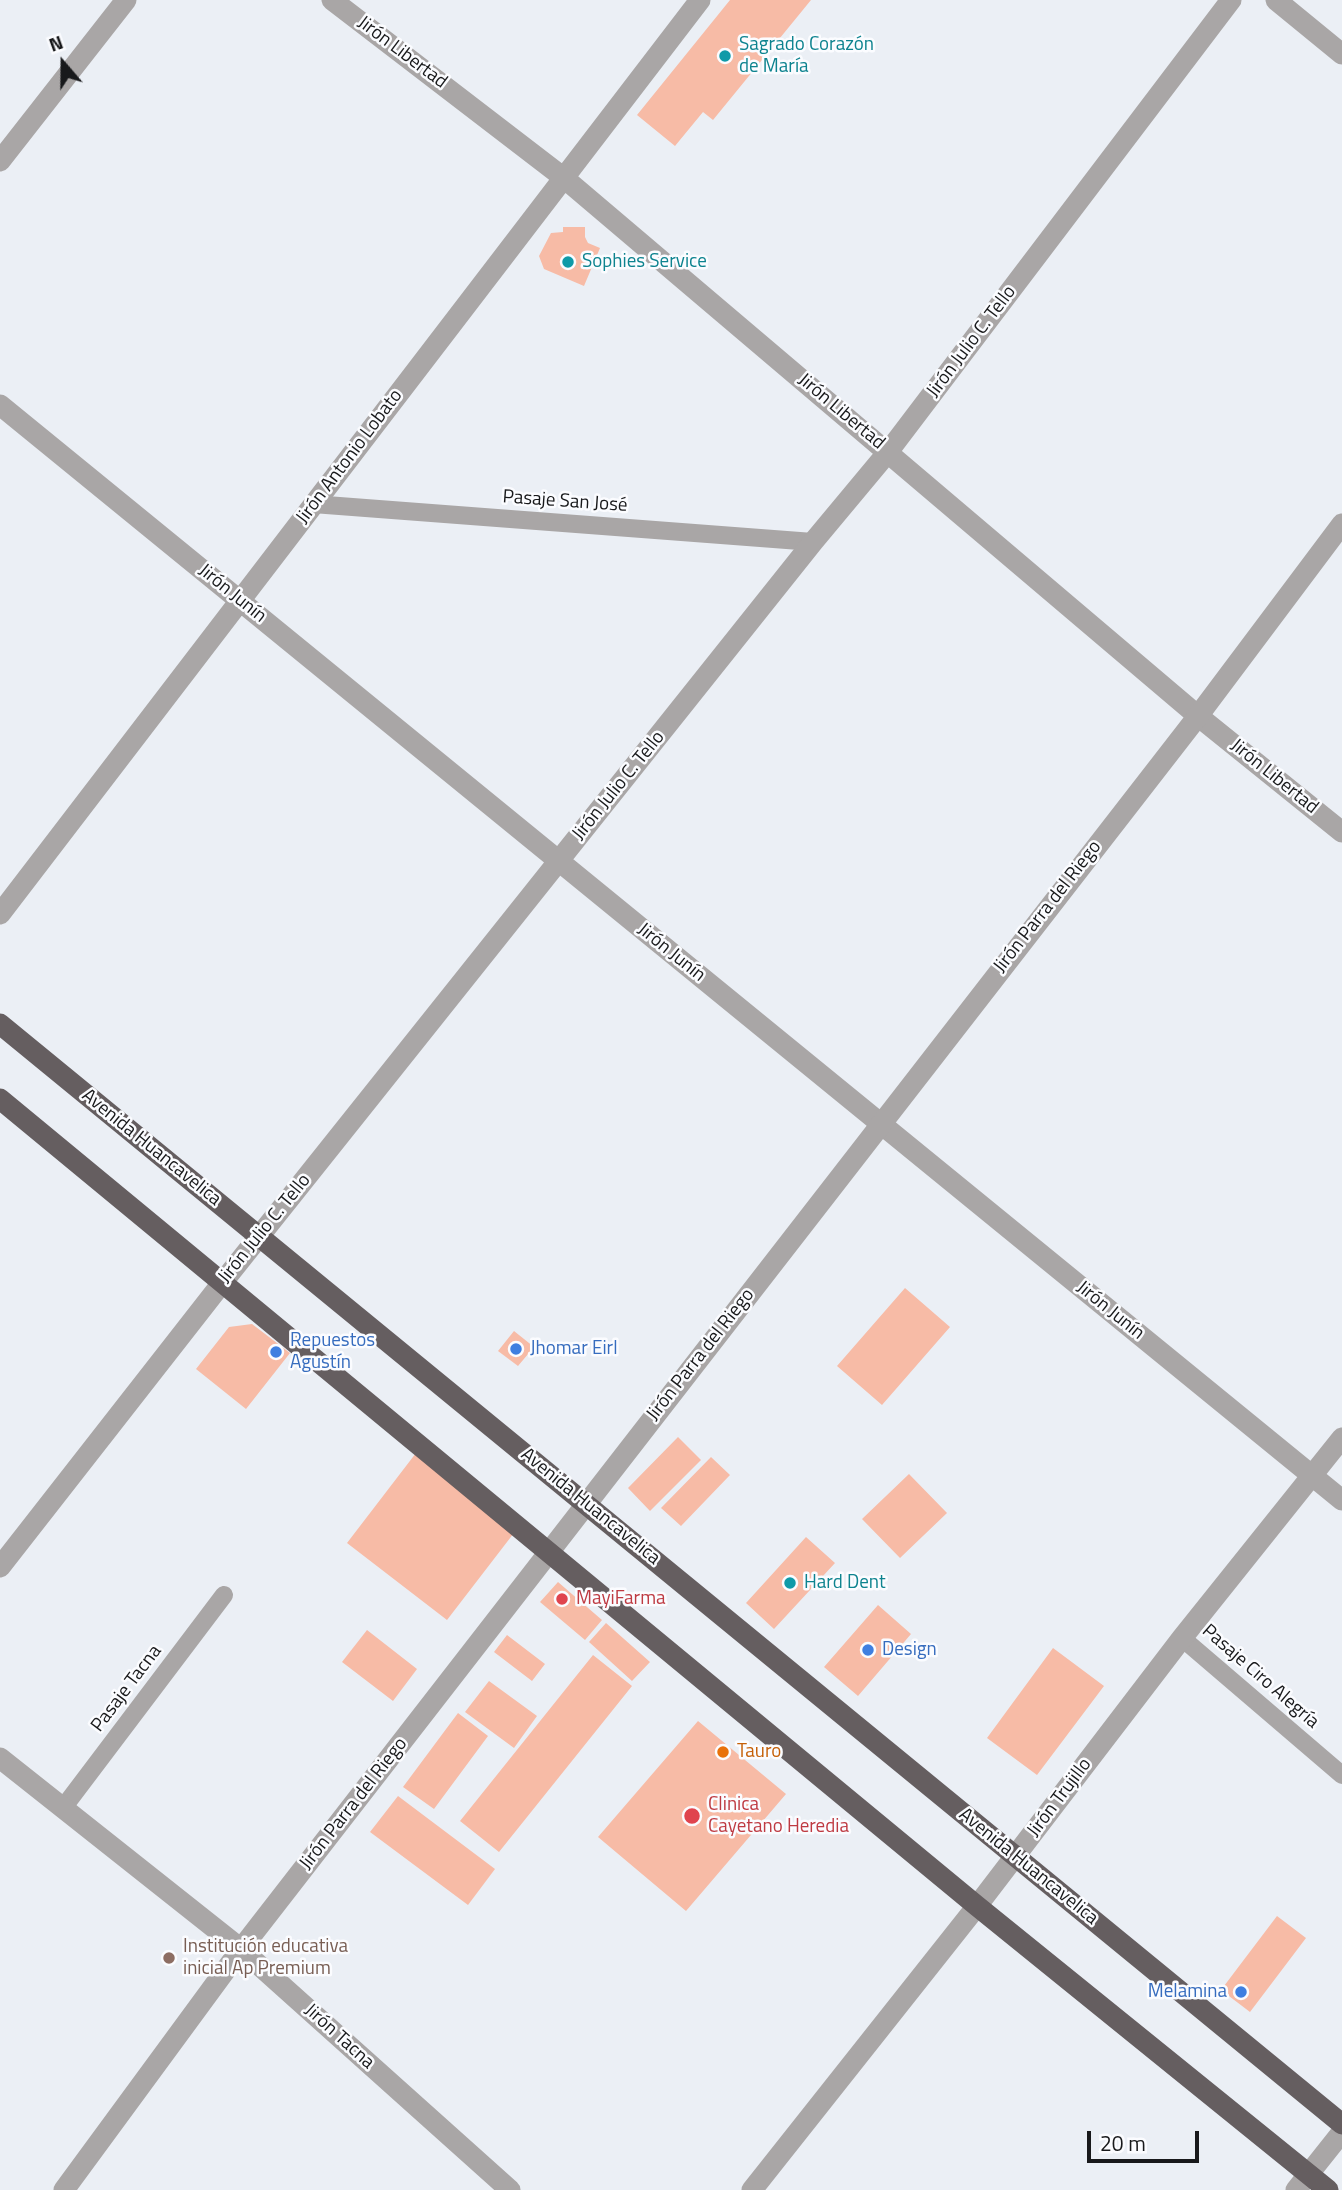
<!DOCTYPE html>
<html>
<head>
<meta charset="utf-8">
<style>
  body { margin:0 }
  #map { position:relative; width:1342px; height:2190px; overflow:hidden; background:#ebeff5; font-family:"Titillium Web",sans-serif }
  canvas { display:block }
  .north { position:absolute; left:28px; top:28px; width:70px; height:70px; -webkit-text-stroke:5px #fbfcff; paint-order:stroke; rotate:340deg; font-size:19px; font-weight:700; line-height:28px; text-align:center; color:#18191b }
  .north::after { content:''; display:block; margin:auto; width:24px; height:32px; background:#18191b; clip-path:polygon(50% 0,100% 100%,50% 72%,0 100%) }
  .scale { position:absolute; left:1087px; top:2131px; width:112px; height:32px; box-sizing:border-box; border:4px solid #18191b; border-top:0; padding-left:9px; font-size:21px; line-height:24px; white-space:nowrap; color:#18191b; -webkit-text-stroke:5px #fbfcff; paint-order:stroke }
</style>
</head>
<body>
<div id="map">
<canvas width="1342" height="2190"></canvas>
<div class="north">N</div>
<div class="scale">20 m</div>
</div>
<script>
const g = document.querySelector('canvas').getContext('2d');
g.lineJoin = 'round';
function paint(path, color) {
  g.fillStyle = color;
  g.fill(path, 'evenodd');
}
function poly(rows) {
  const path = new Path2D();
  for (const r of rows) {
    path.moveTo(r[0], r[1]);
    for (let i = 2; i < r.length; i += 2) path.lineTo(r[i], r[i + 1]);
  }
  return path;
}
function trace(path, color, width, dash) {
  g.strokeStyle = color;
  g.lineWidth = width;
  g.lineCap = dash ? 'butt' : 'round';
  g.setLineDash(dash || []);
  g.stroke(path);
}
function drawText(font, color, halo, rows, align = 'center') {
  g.font = font + ' "Titillium Web",sans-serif';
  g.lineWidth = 5;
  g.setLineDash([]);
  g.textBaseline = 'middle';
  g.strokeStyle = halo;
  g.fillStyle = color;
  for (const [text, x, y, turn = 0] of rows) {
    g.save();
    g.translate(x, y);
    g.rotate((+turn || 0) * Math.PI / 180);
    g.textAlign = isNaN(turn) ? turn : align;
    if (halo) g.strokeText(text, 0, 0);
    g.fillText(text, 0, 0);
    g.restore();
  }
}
paint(poly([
  [730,0,811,0,713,120,703,112,675,146,637,115],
  [563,227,585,227,585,237,588,243,600,248,584,286,544,269,539,256,551,233,563,232],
  [905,1288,950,1327,882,1405,837,1366],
  [252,1324,290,1353,246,1409,196,1369,229,1327],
  [514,1331,534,1347,518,1366,498,1351],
  [678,1437,701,1460,650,1511,628,1488],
  [416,1453,517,1529,447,1620,347,1543],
  [711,1457,730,1475,681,1526,661,1508],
  [909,1474,947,1513,900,1558,862,1519],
  [806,1537,835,1563,774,1629,746,1603],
  [558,1582,602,1620,585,1640,540,1602],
  [878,1605,911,1634,858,1696,824,1667],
  [606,1623,650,1662,632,1681,589,1642],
  [367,1630,417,1669,393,1701,342,1662],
  [507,1635,545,1664,532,1681,494,1652],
  [1053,1648,1104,1686,1037,1775,987,1738],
  [593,1655,632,1686,499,1852,460,1821],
  [489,1681,537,1716,514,1748,465,1712],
  [458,1713,488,1736,434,1809,403,1787],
  [698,1721,786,1794,686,1911,598,1837],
  [398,1796,495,1869,468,1905,370,1832],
  [1277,1916,1306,1938,1250,2012,1221,1990]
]), '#f7bba6');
trace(poly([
  [313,504,813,542],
  [1182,1638,1342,1775],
  [63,1808,224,1595]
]), '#a9a6a6', 18);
trace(poly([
  [332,0,564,178,1198,716,1342,832],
  [1276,0,1342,54],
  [0,161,126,0],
  [0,405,1342,1500],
  [0,914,700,0],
  [0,1567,222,1283,813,542,888,452,1231,0],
  [0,1758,241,1949,510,2190],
  [752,2190,977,1906,1182,1638,1342,1438],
  [1296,2190,1342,2132]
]), '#a9a6a6', 21);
trace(poly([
  [64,2190,241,1949,1198,716,1342,524]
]), '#a9a6a6', 21);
trace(poly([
  [0,1024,1342,2124],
  [0,1099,977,1906,1328,2190]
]), '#655e60', 21);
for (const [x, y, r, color] of [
  [725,56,7,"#0f9aa8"],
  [568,262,7,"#0f9aa8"],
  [516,1349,7,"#3f7fe0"],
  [276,1352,7,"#3f7fe0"],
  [790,1583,7,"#0f9aa8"],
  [562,1599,7,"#e0444e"],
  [868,1650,7,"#3f7fe0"],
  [723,1752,7,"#e8710a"],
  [692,1816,9,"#e0444e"],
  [169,1958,7,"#8d6e63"],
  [1241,1992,7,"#3f7fe0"]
]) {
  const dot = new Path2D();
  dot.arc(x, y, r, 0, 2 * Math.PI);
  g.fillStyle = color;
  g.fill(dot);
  trace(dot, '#fbfcff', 2.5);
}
drawText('19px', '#0d838f', '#fbfcff', [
  ["Sagrado Corazón",739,45],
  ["de María",739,67],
  ["Sophies Service",582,262],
  ["Hard Dent",804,1583]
], 'left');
drawText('19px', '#18191b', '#fbfcff', [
  ["Jirón Libertad",402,53,37],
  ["Jirón Julio C. Tello",972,342,-53],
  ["Jirón Libertad",841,412,40],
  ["Jirón Antonio Lobato",350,457,-53],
  ["Pasaje San José",565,502,4],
  ["Jirón Junín",232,594,39],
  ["Jirón Libertad",1274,777,39],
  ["Jirón Julio C. Tello",619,786,-51],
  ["Jirón Parra del Riego",1048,907,-52],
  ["Jirón Junín",671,953,39],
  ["Avenida Huancavelica",151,1148,39],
  ["Jirón Julio C. Tello",265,1229,-51],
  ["Jirón Junín",1110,1311,39],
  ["Jirón Parra del Riego",701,1355,-52],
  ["Avenida Huancavelica",590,1507,39],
  ["Pasaje Ciro Alegría",1260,1677,41],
  ["Pasaje Tacna",127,1689,-53],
  ["Jirón Trujillo",1060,1798,-53],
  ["Jirón Parra del Riego",354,1804,-52],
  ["Avenida Huancavelica",1028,1867,39],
  ["Jirón Tacna",339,2037,42]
]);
drawText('19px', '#366cbe', '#fbfcff', [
  ["Repuestos",290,1341],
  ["Agustín",290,1363],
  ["Jhomar Eirl",530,1349],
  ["Design",882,1650],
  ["Melamina",1227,1992,"right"]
], 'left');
drawText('19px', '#be3a42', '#fbfcff', [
  ["MayiFarma",576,1599],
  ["Clinica",708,1805],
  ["Cayetano Heredia",708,1827]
], 'left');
drawText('19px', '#c56008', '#fbfcff', [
  ["Tauro",737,1752]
], 'left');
drawText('19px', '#785e54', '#fbfcff', [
  ["Institución educativa",183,1947],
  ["inicial Ap Premium",183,1969]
], 'left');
</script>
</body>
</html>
